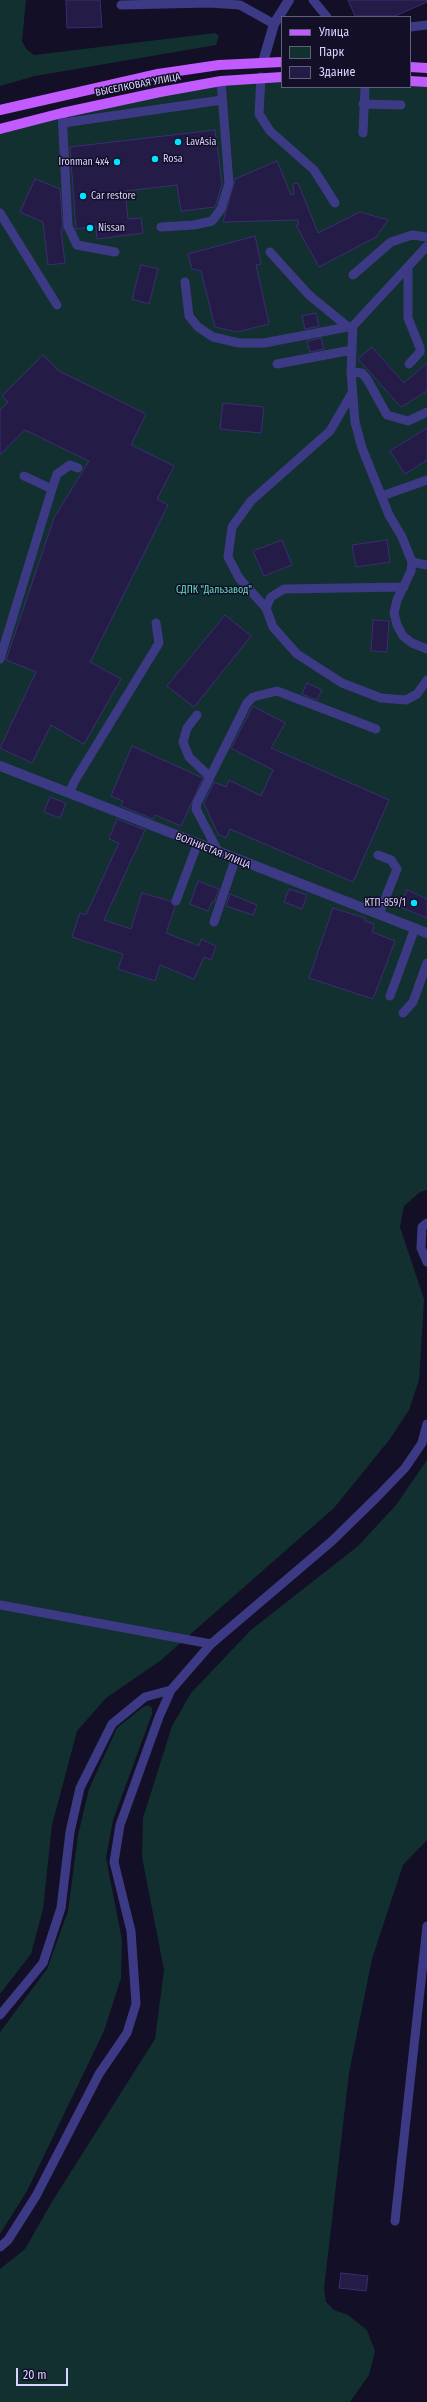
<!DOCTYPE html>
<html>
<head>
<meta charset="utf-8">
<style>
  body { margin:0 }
  #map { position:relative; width:427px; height:2402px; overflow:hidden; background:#130f26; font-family:"Fira Sans Condensed",sans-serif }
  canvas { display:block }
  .legend { position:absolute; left:281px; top:16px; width:130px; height:72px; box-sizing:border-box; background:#130f26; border:1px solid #625e7d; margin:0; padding:5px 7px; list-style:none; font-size:12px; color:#d9d4ff }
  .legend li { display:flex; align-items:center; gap:8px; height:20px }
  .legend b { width:20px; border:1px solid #625e7d }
  .scale { position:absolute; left:16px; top:2368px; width:52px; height:18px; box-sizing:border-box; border:2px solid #d9d4ff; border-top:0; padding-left:5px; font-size:12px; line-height:14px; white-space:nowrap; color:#d9d4ff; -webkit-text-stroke:3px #130f26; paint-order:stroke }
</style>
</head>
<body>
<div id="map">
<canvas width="427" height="2402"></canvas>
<ul class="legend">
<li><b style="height:5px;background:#c25bff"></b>Улица</li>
<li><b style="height:11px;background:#12302f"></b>Парк</li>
<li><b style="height:11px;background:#241b47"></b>Здание</li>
</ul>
<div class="scale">20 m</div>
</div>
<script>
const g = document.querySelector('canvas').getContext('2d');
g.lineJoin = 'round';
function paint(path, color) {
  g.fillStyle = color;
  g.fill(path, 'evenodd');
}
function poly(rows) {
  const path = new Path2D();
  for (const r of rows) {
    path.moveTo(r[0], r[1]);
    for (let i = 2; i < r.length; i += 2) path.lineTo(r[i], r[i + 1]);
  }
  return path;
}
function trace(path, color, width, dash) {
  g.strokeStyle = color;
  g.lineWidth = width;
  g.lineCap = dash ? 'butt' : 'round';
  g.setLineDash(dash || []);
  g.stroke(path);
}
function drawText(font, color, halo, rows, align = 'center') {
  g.font = font + ' "Fira Sans Condensed",sans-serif';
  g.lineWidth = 3;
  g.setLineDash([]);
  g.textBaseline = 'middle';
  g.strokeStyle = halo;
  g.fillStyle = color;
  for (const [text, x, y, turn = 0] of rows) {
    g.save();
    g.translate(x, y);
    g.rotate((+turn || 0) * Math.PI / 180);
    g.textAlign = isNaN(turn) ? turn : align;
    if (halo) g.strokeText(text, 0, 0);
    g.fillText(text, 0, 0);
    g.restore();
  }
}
paint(poly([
  [0,0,26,0,22,41,27,50,34,55,215,33,219,36,216,45,35,76,0,86],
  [282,80,282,87,427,86,427,1190,420,1192,404,1206,400,1227,424,1299,419,1380,409,1410,390,1439,334,1508,160,1661,106,1698,77,1731,52,1825,43,1909,31,1954,0,1994,0,127,171,93,258,81],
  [427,1460,427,1840,403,1865,372,1959,349,2073,324,2289,326,2302,334,2310,348,2315,367,2330,375,2351,369,2375,350,2402,0,2402,0,2269,25,2249,53,2200,155,2039,164,1970,142,1857,143,1818,172,1726,191,1693,251,1630,358,1546,396,1505],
  [149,1705,152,1708,152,1714,113,1820,106,1858,122,1940,121,1978,104,2031,27,2191,0,2234,0,2032,47,1969,68,1911,78,1835,89,1789,117,1728,143,1707]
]), '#12302f');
const building = poly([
  [66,0,100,0,102,27,67,28,66,0],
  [348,0,427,0,427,2,395,16,355,16,348,0],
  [215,130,222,184,215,207,181,211,177,185,125,191,128,219,141,218,143,233,97,239,96,226,76,229,70,147,215,130],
  [277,161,291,195,294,194,293,184,298,183,318,233,360,212,388,220,376,237,319,267,296,225,299,225,298,220,223,222,235,179,277,161],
  [35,179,60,189,63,230,61,230,65,263,48,265,43,222,20,212,35,179],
  [255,236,261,264,256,265,269,324,237,332,215,327,201,271,192,269,188,254,255,236],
  [141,265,158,269,149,304,132,299,141,265],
  [316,313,319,326,305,329,302,316,316,313],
  [321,338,324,349,310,352,307,341,321,338],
  [372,347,404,383,427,363,427,391,401,407,358,359,372,347],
  [43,355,59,371,146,414,131,445,174,466,157,499,168,505,90,662,121,679,84,744,51,725,32,763,0,748,36,672,6,660,54,518,89,461,25,430,0,455,0,410,8,402,2,396,43,355],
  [223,403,264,407,261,433,220,429,223,403],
  [427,428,427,460,405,474,390,451,427,428],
  [282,540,292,565,264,576,253,551,282,540],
  [387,540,390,562,356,567,352,545,387,540],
  [225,615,251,636,194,707,167,686,225,615],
  [373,620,389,621,387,652,371,651,373,620],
  [307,683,322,690,317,700,302,694,307,683],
  [253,706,285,723,271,748,389,800,353,882,230,829,226,838,218,834,204,803,214,782,226,787,229,780,261,796,273,770,231,748,253,706],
  [132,746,203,778,181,826,155,815,153,819,121,806,123,801,111,796,132,746],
  [50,797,66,803,60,818,44,812,50,797],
  [117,819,145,830,104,920,131,929,142,893,170,901,175,907,166,933,199,946,201,939,216,946,211,960,204,957,194,979,160,965,155,981,118,969,123,954,72,937,80,913,86,915,119,843,109,839,117,819],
  [198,881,219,889,214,902,212,902,208,911,190,904,198,881],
  [289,889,307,895,302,909,284,902,289,889],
  [407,890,427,899,427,918,400,907,407,890],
  [230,894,257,905,253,915,226,906,230,894],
  [333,908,365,918,365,921,374,924,372,932,395,941,373,999,309,978,333,908],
  [341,2273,368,2276,366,2291,339,2288,341,2273]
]);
paint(building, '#241b47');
trace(building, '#3b2d73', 1);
trace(poly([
  [313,0,327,17],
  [121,5,209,3,240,5,274,24],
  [410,27,427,25],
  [261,77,259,114,270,131,314,170,335,203],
  [363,104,401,105],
  [62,113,68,226,77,245,115,252],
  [63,123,222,100],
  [363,133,365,87],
  [0,213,57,305],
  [161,227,194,225,212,221,221,209,229,183,221,81],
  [427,246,353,326,351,372,355,422,362,448,389,515,402,537,412,562,411,571,397,600,394,613,397,625,403,636,412,643,427,649],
  [270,252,309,295,348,327],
  [408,269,408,318,420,348,420,352,409,364],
  [353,275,391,242,412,235,427,237],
  [185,282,189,316,198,327,213,337,239,343,264,343,353,326],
  [277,364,352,350],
  [351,372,362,373,367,379,387,415,408,421,427,412],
  [52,489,57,474,70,465,78,468],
  [382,496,427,480],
  [412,562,427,565],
  [404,587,284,589,271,597,266,608,273,627,297,654,342,683,381,698,406,700,417,694,427,680],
  [266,608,239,578,228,557,232,527,251,501,330,431,352,393],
  [0,659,52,489,24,476],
  [197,715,187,728,183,742,189,757,210,777],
  [70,792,74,782,159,643,156,623],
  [219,853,196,809,197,803,247,703,253,697,277,691,376,729],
  [378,855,391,860,397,869,379,914],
  [176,901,197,845],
  [214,922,235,860],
  [390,996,415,928],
  [403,1013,413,1002,427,963],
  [427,1223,422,1227,421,1248,427,1262],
  [0,1605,211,1644],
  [0,2015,43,1963,61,1908,70,1832,80,1788,112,1724,145,1697,171,1690],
  [395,2221,427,1926],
  [0,2247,8,2240,36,2196,99,2074,127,2033,136,2004,131,1931,114,1862,120,1825,159,1717,171,1690,211,1644,332,1541,379,1495,405,1468,422,1443,427,1424]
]), '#3d3a85', 9);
trace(poly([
  [263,62,274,24,289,0],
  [0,766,427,933]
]), '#3d3a85', 10);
trace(poly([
  [410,67,427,68],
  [410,81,427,82],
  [0,110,158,74,219,65,282,62],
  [0,129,62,113,160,92,221,81,282,77]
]), '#c25bff', 10);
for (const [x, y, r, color] of [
  [178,142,4,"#00e5ff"],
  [155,159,4,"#00e5ff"],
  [117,162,4,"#00e5ff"],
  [83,196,4,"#00e5ff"],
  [90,228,4,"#00e5ff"],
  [414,903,4,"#00e5ff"]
]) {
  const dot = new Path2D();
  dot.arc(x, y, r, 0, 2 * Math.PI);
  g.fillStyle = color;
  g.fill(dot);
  trace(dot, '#130f26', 1.5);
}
drawText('10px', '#d9d4ff', '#130f26', [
  ["ВЫСЕЛКОВАЯ УЛИЦА",138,85,-11],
  ["ВОЛНИСТАЯ УЛИЦА",213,851,22]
]);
drawText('10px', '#d9d4ff', '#130f26', [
  ["LavAsia",186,142],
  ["Rosa",163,159],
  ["Ironman 4x4",109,162,"right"],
  ["Car restore",91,196],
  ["Nissan",98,228],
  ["КТП-859/1",406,903,"right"]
], 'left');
drawText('10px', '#5fe0c0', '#130f26', [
  ["СДПК \"Дальзавод\"",214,590]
]);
</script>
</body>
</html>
